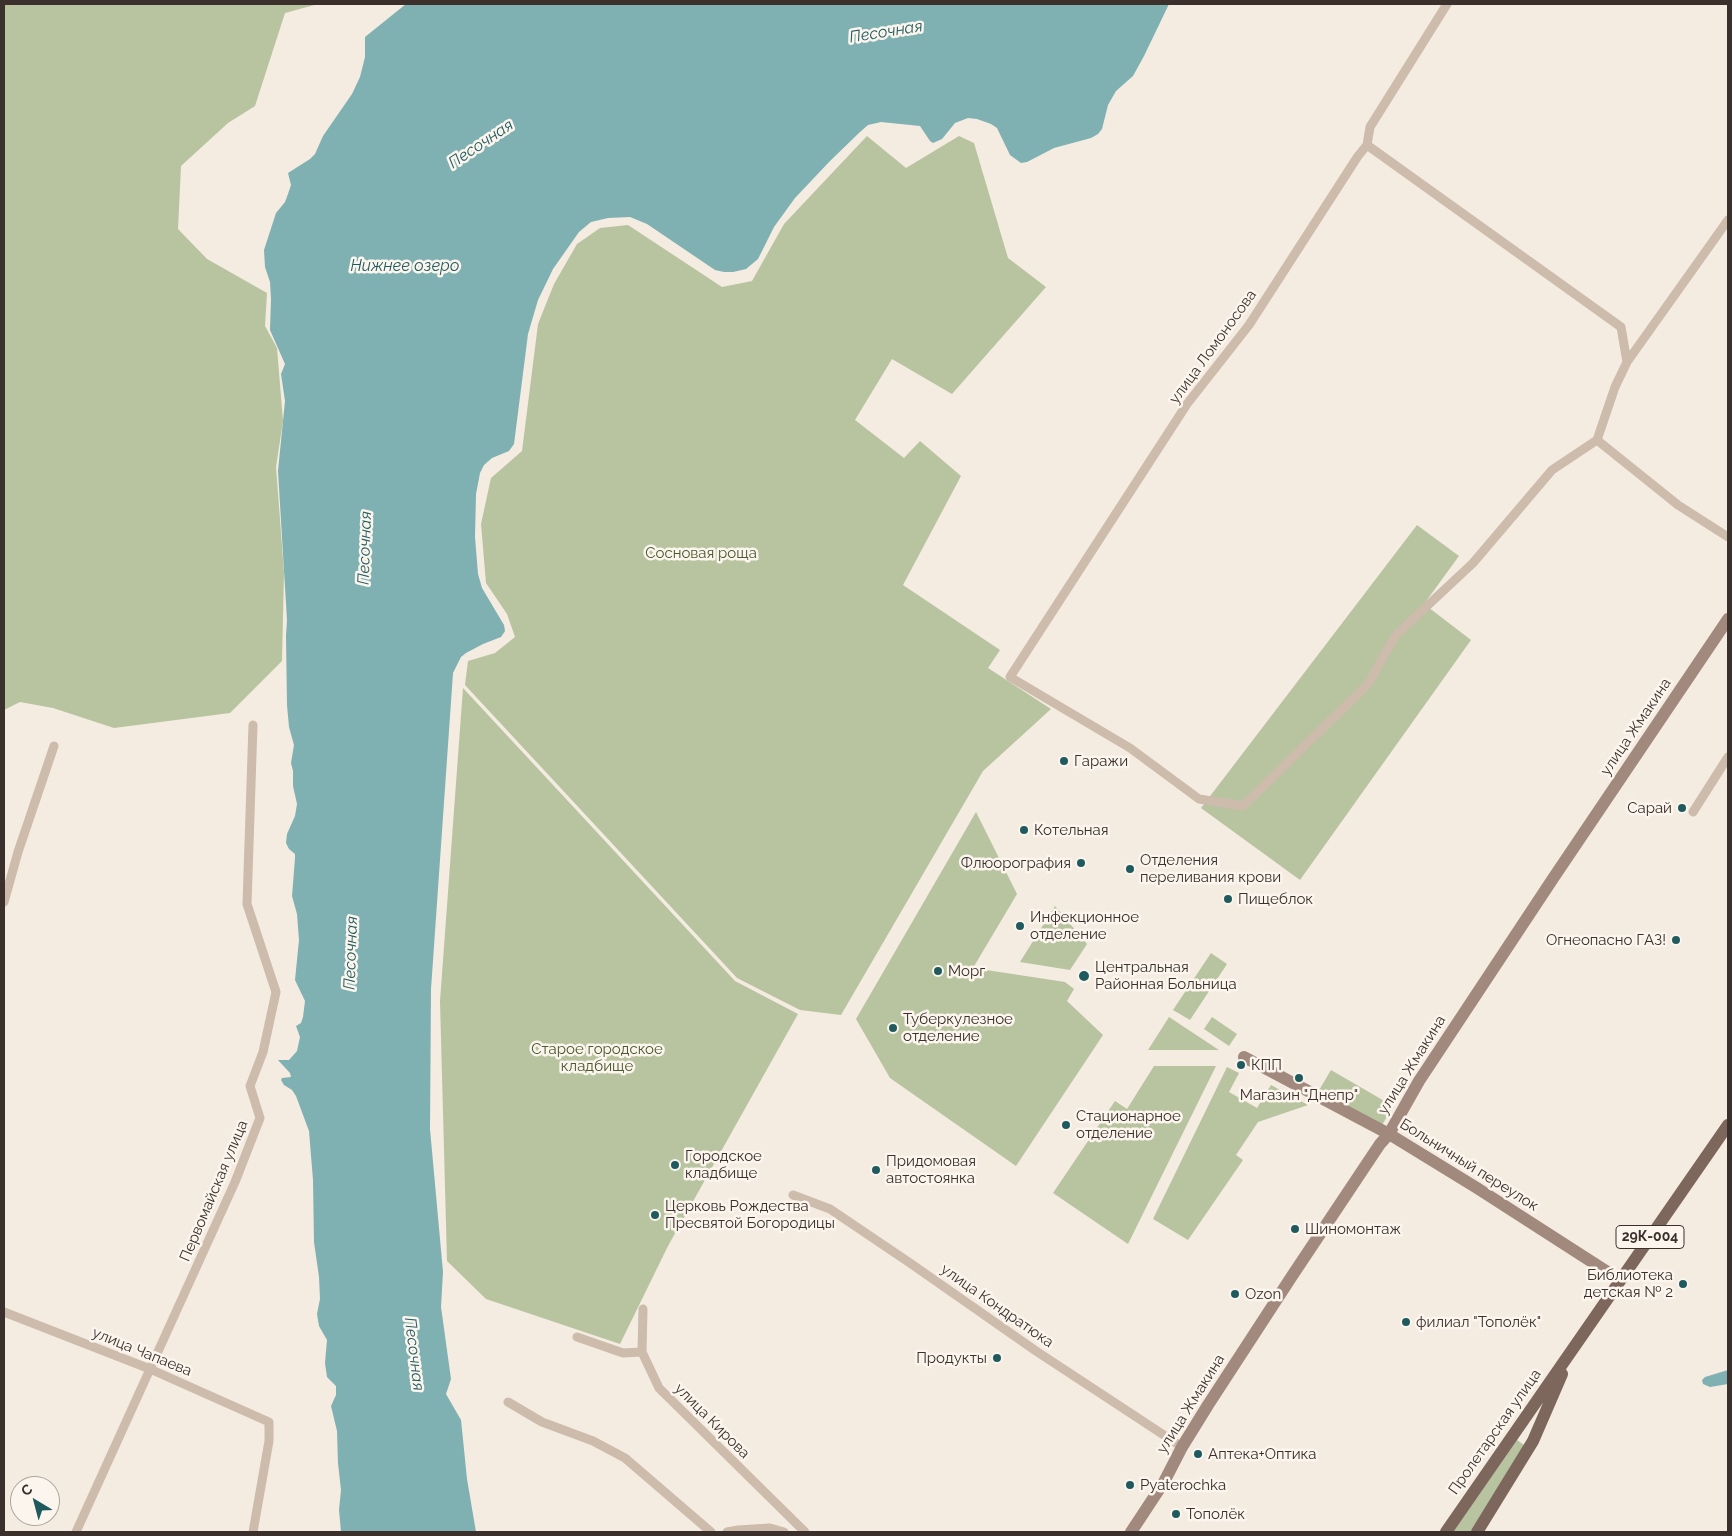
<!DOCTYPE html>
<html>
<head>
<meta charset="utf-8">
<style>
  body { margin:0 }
  #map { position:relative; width:1732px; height:1536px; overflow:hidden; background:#f4ebe1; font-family:Raleway,sans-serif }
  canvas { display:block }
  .frame { position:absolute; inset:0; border:5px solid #3b302b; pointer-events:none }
  .north { position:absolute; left:10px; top:1476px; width:50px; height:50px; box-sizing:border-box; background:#fbf5ee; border:1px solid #aea6a0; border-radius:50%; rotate:323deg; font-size:14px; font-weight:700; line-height:20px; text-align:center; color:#3b302b }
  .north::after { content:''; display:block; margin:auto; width:18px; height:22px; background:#1f5a5e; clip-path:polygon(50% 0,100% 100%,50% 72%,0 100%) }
</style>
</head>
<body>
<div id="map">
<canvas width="1732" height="1536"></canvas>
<div class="frame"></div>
<div class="north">С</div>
</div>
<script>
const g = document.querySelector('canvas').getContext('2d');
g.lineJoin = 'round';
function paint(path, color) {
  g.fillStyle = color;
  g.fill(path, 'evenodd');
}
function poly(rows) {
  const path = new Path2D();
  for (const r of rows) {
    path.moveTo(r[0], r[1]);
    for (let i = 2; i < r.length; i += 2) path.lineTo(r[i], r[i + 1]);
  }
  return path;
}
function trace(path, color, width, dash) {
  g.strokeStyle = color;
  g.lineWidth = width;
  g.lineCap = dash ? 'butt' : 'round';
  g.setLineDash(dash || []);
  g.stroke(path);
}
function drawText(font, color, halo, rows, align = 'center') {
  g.font = font + ' Raleway,sans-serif';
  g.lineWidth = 5;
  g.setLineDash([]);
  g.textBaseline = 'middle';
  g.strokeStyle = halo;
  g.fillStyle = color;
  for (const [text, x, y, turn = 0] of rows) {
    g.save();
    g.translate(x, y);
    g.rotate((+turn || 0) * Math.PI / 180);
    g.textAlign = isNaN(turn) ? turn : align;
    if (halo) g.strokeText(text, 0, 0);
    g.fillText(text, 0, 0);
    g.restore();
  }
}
paint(poly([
  [4,4,318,4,285,13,255,106,228,123,181,166,178,229,207,259,267,293,265,326,277,348,283,421,276,467,284,572,282,661,230,713,114,728,53,708,20,702,4,710],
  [867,136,906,168,959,136,974,143,1008,258,1046,287,952,394,892,359,855,420,904,458,920,441,961,476,903,585,1000,650,988,668,1051,709,983,771,841,1015,800,1010,737,978,465,685,468,661,495,653,515,637,507,614,486,583,481,524,491,478,522,451,538,324,554,284,577,244,600,228,628,225,722,287,752,281,784,224],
  [1417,525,1459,556,1424,604,1471,640,1300,880,1201,808],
  [463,688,735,981,798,1014,668,1246,620,1344,486,1299,447,1261,440,1001],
  [976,812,1017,894,973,968,1065,982,1074,989,1067,1001,1103,1035,1016,1166,890,1078,856,1019],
  [1055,906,1087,944,1070,970,1020,962],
  [1211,953,1227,964,1190,1020,1173,1010],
  [1169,1017,1219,1050,1148,1050],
  [1212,1017,1237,1034,1229,1046,1204,1029],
  [1154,1066,1216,1066,1128,1244,1053,1193,1115,1101,1127,1109],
  [1227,1067,1239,1073,1229,1092,1257,1108,1271,1085,1308,1105,1258,1122,1236,1155,1243,1160,1188,1240,1153,1219],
  [1331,1070,1393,1106,1381,1127,1318,1092],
  [1517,1440,1524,1445,1470,1532,1453,1532]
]), '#b8c4a0');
paint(poly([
  [406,4,1169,4,1144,56,1133,76,1116,91,1108,105,1102,129,1098,134,1091,138,1054,148,1027,162,1021,163,1010,155,997,128,991,124,977,119,968,118,955,123,942,139,933,143,930,141,920,126,881,122,868,125,860,132,830,161,795,198,774,227,758,259,746,269,733,272,724,272,715,270,647,224,630,217,608,218,591,222,579,232,553,269,538,300,528,334,514,444,509,451,492,458,484,465,480,473,476,494,475,537,478,574,482,588,504,625,505,631,501,637,483,644,466,653,461,657,453,673,431,989,430,1129,443,1272,441,1307,451,1379,446,1394,461,1420,467,1479,476,1532,341,1532,339,1510,341,1490,338,1463,337,1431,331,1406,336,1395,336,1386,327,1377,325,1363,327,1340,319,1326,317,1314,320,1299,319,1277,314,1242,313,1180,309,1131,296,1096,292,1090,284,1085,281,1080,282,1078,291,1077,290,1073,278,1060,289,1060,297,1051,300,1037,296,1026,301,1023,303,1017,305,1001,295,980,299,940,297,914,292,896,295,858,295,854,289,849,286,843,287,834,295,816,297,804,293,786,293,771,291,763,294,745,289,727,287,705,286,636,287,620,278,471,285,401,281,374,285,364,270,330,271,299,270,282,265,267,264,250,276,213,285,202,288,194,291,185,288,173,310,159,315,154,323,136,352,94,360,77,365,57,365,37],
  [1728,1370,1728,1384,1710,1387,1703,1384,1702,1380,1705,1377]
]), '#7fb0b2');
trace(poly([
  [1447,4,1370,127,1367,145,1358,156,1249,325,1187,404,1010,677,1130,748,1199,799,1243,806,1368,684,1395,636,1473,563,1552,470,1597,440,1615,387,1627,362,1728,220],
  [1367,145,1621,327,1627,362],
  [1597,440,1678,505,1728,537],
  [1693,812,1728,757],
  [4,902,18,852,54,746],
  [793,1195,830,1209,910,1263,1036,1351,1182,1447],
  [643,1309,642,1352,659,1388,805,1532],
  [4,1312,150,1369,269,1422,269,1441,253,1532],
  [577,1337,623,1353,642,1352],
  [508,1402,542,1422,593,1441,625,1458,711,1532],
  [76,1532,235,1182,260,1118,250,1086,263,1052,276,992,247,904,253,725],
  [727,1532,738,1530,770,1528,784,1532]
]), '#cdbbac', 9);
trace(poly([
  [1244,1057,1389,1134,1477,1188,1620,1280],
  [1131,1532,1164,1482,1182,1447,1208,1405,1292,1276,1380,1144,1389,1134,1419,1081,1554,877,1728,619]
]), '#a18a7d', 12);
trace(poly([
  [1446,1532,1728,1125],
  [1477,1532,1533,1441,1562,1374]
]), '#7d675c', 12);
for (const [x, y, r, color] of [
  [1064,761,5,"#1f5a5e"],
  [1682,808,5,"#1f5a5e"],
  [1024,830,5,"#1f5a5e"],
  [1081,863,5,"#1f5a5e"],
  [1130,869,5,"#1f5a5e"],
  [1228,899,5,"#1f5a5e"],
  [1020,926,5,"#1f5a5e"],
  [1676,940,5,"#1f5a5e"],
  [938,971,5,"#1f5a5e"],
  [1084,976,6,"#1f5a5e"],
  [893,1028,5,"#1f5a5e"],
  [1241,1065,5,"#1f5a5e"],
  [1299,1078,5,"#1f5a5e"],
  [1066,1125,5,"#1f5a5e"],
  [675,1165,5,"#1f5a5e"],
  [876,1170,5,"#1f5a5e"],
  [655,1215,5,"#1f5a5e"],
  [1295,1229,5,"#1f5a5e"],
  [1683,1284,5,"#1f5a5e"],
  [1235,1294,5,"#1f5a5e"],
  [1406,1322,5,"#1f5a5e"],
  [997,1358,5,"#1f5a5e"],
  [1198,1454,5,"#1f5a5e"],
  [1130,1485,5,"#1f5a5e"],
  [1176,1514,5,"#1f5a5e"]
]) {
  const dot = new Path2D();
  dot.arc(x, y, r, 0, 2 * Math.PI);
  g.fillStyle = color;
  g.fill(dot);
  trace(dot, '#fbf5ee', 2);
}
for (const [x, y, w] of [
  [1650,1237,68]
]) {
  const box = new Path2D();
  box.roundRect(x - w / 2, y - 11.5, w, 23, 4);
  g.fillStyle = '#fbf5ee';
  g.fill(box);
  trace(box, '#3b302b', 1);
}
drawText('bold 14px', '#3b302b', null, [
  ["29К-004",1650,1237]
]);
drawText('15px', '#3b302b', '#fbf5ee', [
  ["улица Ломоносова",1213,347,-54],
  ["улица Жмакина",1636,727,-56],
  ["улица Жмакина",1412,1065,-58],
  ["Больничный переулок",1469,1165,32],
  ["Первомайская улица",214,1191,-67],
  ["улица Кондратюка",997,1306,35],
  ["улица Чапаева",142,1352,22],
  ["улица Жмакина",1191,1404,-58],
  ["улица Кирова",712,1421,45],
  ["Пролетарская улица",1495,1432,-55]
]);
drawText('15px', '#4a5a2e', '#fbf5ee', [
  ["Сосновая роща",701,553],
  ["Старое городское",597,1049],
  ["кладбище",597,1066]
]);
drawText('15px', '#3b302b', '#fbf5ee', [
  ["Гаражи",1074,761],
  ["Сарай",1672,808,"right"],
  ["Котельная",1034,830],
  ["Отделения",1140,860],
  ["переливания крови",1140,877],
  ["Флюорография",1071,863,"right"],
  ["Пищеблок",1238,899],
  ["Инфекционное",1030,917],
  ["отделение",1030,934],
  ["Огнеопасно ГАЗ!",1666,940,"right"],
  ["Центральная",1095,967],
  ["Районная Больница",1095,984],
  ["Морг",948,971],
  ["Туберкулезное",903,1019],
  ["отделение",903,1036],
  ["КПП",1251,1065],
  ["Магазин \"Днепр\"",1299,1095,"center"],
  ["Стационарное",1076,1116],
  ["отделение",1076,1133],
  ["Городское",685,1156],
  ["кладбище",685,1173],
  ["Придомовая",886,1161],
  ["автостоянка",886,1178],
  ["Церковь Рождества",665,1206],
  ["Пресвятой Богородицы",665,1223],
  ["Шиномонтаж",1305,1229],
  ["Библиотека",1673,1275,"right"],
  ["детская № 2",1673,1292,"right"],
  ["Ozon",1245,1294],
  ["филиал \"Тополёк\"",1416,1322],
  ["Продукты",987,1358,"right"],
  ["Аптека+Оптика",1208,1454],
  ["Pyaterochka",1140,1485],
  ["Тополёк",1186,1514]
], 'left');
drawText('italic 16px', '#1f5a5e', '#fbf5ee', [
  ["Песочная",886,32,-9],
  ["Песочная",481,144,-34],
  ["Нижнее озеро",405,266],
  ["Песочная",365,548,-88],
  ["Песочная",351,953,-88],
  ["Песочная",414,1354,83]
]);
</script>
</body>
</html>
